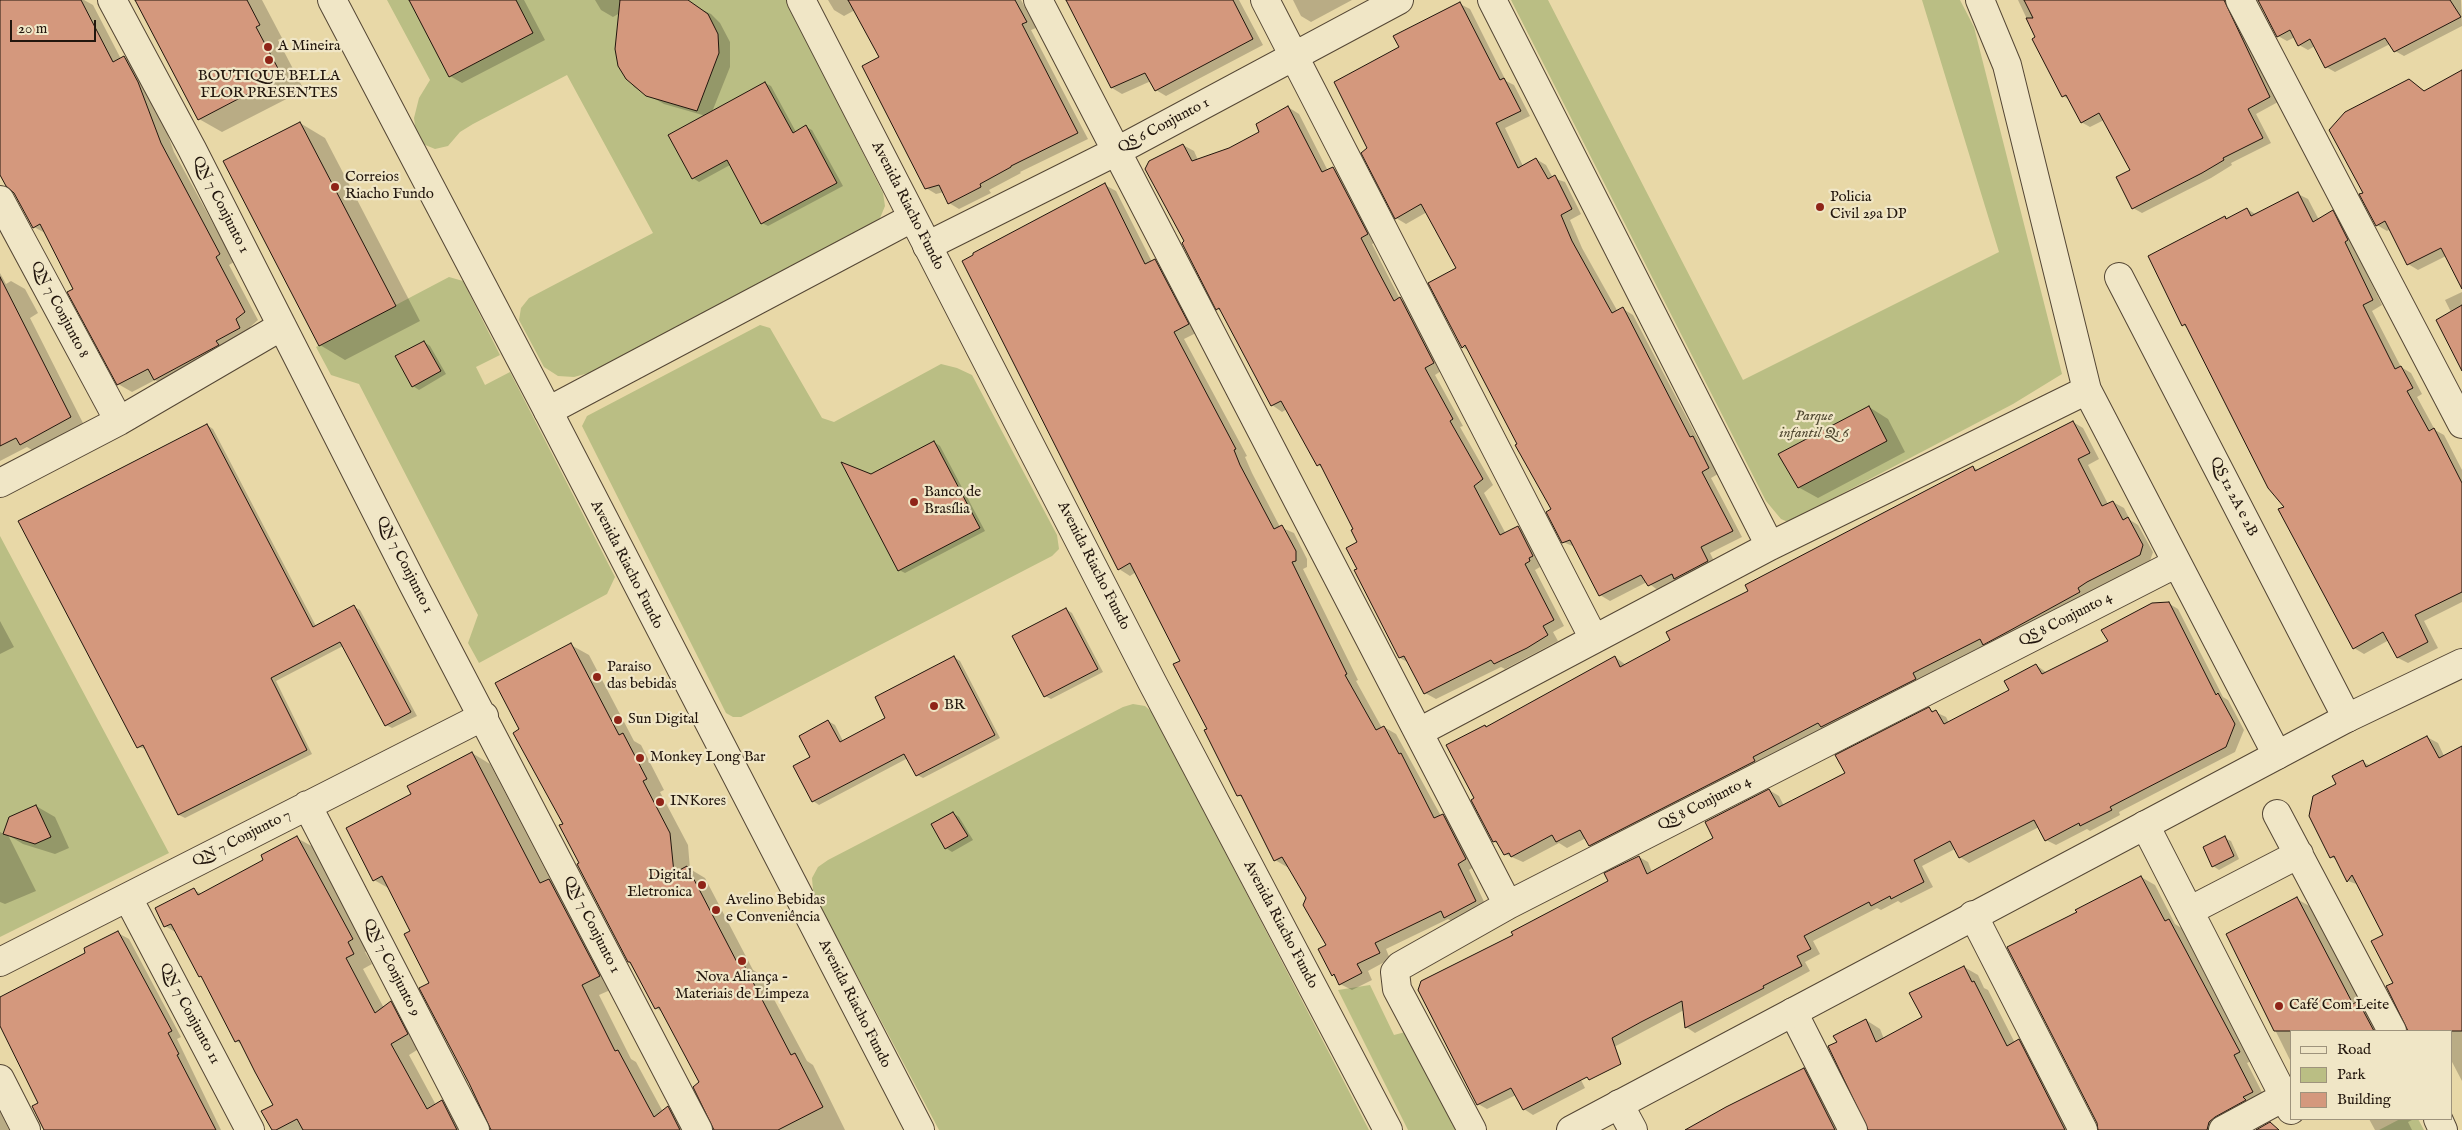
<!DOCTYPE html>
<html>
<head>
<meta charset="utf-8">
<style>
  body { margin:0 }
  #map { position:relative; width:2462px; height:1130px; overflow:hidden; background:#e8d8a7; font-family:"IM FELL English",serif }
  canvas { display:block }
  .legend { position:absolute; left:2290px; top:1030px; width:162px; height:90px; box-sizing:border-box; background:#f0e6c6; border:1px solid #9e937c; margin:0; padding:6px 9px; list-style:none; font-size:15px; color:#22160d }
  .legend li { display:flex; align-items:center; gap:10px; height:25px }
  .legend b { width:25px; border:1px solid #9e937c }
  .scale { position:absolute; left:10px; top:20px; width:86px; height:22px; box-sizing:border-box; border:2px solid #22160d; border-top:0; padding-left:6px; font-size:15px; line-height:18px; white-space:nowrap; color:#22160d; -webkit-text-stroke:4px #f0e6c6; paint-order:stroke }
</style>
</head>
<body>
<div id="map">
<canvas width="2462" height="1130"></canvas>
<ul class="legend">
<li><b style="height:6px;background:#f0e6c6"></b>Road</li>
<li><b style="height:14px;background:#babe84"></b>Park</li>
<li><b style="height:14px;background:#d4987d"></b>Building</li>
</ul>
<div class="scale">20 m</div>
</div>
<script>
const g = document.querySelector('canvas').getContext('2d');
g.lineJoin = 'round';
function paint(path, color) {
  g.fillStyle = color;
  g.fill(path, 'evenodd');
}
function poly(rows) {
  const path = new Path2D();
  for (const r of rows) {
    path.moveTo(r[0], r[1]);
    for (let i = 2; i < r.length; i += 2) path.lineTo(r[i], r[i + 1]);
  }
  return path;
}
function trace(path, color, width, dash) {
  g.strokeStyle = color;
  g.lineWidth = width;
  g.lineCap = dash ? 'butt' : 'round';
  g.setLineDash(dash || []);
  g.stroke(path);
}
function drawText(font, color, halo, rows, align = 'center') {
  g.font = font + ' "IM FELL English",serif';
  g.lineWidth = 4.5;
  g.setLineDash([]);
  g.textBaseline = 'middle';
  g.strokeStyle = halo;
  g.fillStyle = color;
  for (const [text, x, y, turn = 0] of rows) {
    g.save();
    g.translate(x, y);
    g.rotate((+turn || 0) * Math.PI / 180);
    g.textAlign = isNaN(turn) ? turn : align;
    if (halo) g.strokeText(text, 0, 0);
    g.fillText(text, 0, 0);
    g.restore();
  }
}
paint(poly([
  [387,0,786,0,883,193,885,206,880,218,871,225,589,373,574,377,558,376,544,367,519,320,521,308,529,298,653,233,567,75,473,124,460,132,448,146,435,149,423,144,416,134,414,118,419,98,430,80],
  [1511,0,1548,0,1743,380,1999,252,1922,0,1960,0,1974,27,2062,374,2013,404,1788,522,1781,519,1766,501],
  [449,277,463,281,500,355,476,367,485,385,510,372,615,577,607,594,479,663,468,643,478,615,359,384,331,375,316,347],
  [760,325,770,328,822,418,834,422,941,364,957,368,972,375,1057,535,1059,549,1052,556,741,717,733,717,726,713,582,426,587,416],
  [0,536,169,853,0,937],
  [1133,704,1145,706,1153,713,1369,1130,939,1130,818,902,813,890,812,878,818,867,828,860,1123,707],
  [1370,985,1394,1035,1413,1030,1462,1130,1408,1130,1338,990],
  [2400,1119,2418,1119,2424,1130,2379,1130]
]), '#babe84');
paint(poly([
  [0,0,84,0,93,5,121,59,124,57,138,65,152,91,174,152,234,262,229,265,258,320,250,327,254,336,169,387,155,380,132,392,118,384,47,234,34,227,15,192,0,173],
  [136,0,262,0,282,38,278,40,304,90,222,132,199,119],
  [410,0,524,0,545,40,462,83,450,76],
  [595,0,682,0,711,14,720,23,730,42,730,67,712,112,765,83,771,86,796,132,806,127,812,130,843,186,768,226,762,223,730,165,699,182,693,178,706,116,664,104,634,87,620,68,620,13,613,17,601,10],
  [828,0,1021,0,1036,28,1031,30,1088,139,1020,172,1021,173,989,190,991,193,959,209,949,203,944,192,936,194,926,188,881,58,855,10,844,16,834,10],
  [1066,0,1239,0,1263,45,1166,96,1156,90,1151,81,1122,94,1112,88],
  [1293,0,1352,0,1311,22,1301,16],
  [2018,0,2234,0,2278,102,2256,114,2271,143,2231,163,2232,165,2211,178,2142,213,2133,208,2132,171,2104,120,2090,127,2081,122,2070,100,2063,96],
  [2259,0,2461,0,2462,26,2404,56,2395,51,2390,44,2335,72,2326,67,2315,46,2308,50,2299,45,2295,37,2287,41,2278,36],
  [1460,4,1470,9,1506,81,1514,85,1530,116,1505,128,1523,166,1536,159,1546,165,1553,178,1565,182,1581,214,1570,220,1582,248,1618,312,1623,309,1633,315,1699,441,1702,443,1718,474,1711,478,1742,537,1710,553,1717,567,1659,591,1647,582,1610,601,1600,595,1575,547,1563,542,1552,510,1470,351,1462,347,1457,268,1427,212,1406,224,1396,218,1369,148,1401,48],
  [2409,81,2425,91,2462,286,2446,256,2418,270,2408,264,2391,229,2387,231,2377,225,2364,193],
  [1288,107,1299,114,1328,171,1333,168,1344,174,1378,241,1372,244,1388,276,1400,299,1411,305,1444,369,1435,375,1463,426,1460,427,1493,485,1484,493,1506,534,1518,527,1529,534,1543,562,1539,564,1540,567,1535,570,1564,626,1553,632,1558,641,1505,669,1501,667,1436,699,1425,693,1409,663,1400,658,1359,571,1359,543,1355,530,1323,468,1318,465,1287,409,1282,412,1272,405,1223,312,1217,309,1185,242,1183,145,1194,151,1198,160,1229,149,1261,132],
  [300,123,325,138,420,321,345,360,320,345],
  [1105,185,1116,191,1152,262,1155,260,1166,267,1200,331,1184,339,1247,456,1245,457,1252,473,1280,527,1294,533,1307,559,1307,567,1303,569,1358,680,1356,681,1382,728,1384,727,1396,734,1441,816,1443,815,1455,822,1477,865,1469,870,1487,908,1456,924,1448,919,1386,949,1390,959,1368,971,1372,980,1352,990,1340,984,1333,975,1327,945,1307,898,1289,866,1287,867,1275,860,1245,799,1238,795,1181,662,1136,572,1130,576,1119,569],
  [2298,194,2308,199,2319,220,2333,212,2343,218,2357,246,2354,248,2382,305,2372,311,2401,367,2411,373,2422,394,2417,397,2435,430,2444,435,2462,470,2462,602,2424,621,2438,648,2408,663,2398,658,2389,640,2364,654,2354,648,2286,507,2188,328,2183,325,2225,217,2228,219,2247,209,2257,215],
  [0,273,6,284,11,281,25,289,38,313,30,318,84,425,35,452,27,447,0,461],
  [2462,292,2462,371,2451,312,2445,300],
  [424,342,430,346,446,374,419,390,413,386,397,357],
  [1869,407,1888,419,1905,452,1818,498,1798,487],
  [2073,422,2083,428,2099,459,2088,465,2108,504,2113,502,2124,508,2130,520,2138,525,2153,552,2150,561,1600,851,1590,845,1586,838,1567,848,1559,843,1523,862,1505,854,1500,844,1494,842,1476,798,1488,728,1615,657,1626,665,1672,641,1749,591,1973,467,1978,470],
  [207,425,213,429,316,626,354,607,360,610,417,716,392,728,386,725,343,646,276,681,312,754,185,818,179,815,146,749,138,747],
  [934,442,940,446,985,531,905,573,899,570,871,475],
  [2168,603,2178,609,2223,697,2228,700,2244,730,2235,752,2119,812,2120,815,2090,831,2087,829,2056,845,2046,840,2039,827,1969,863,1960,857,1955,849,1922,866,1933,887,1901,903,1898,901,1881,910,1877,908,1813,941,1820,954,1805,962,1810,971,1695,1033,1686,1027,1684,1010,1614,1047,1566,1050,1585,1088,1533,1115,1524,1109,1516,1095,1487,1109,1478,1104,1515,935,1610,881,1639,857,1648,862,1652,872,1714,839,1769,790,1779,796,1784,806,1846,774,1929,709,1946,717,1949,723,2011,690,2036,665,2047,673,2110,641],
  [1066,609,1072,613,1103,672,1051,699,1045,696],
  [0,621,14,647,0,654],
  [571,645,589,655,634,741,641,745,664,790,660,792,688,845,690,869,705,878,753,970,761,975,807,1061,813,1065,845,1130,715,1130,700,1083,664,1013,656,1008,629,962,580,864,521,730],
  [954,657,960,661,1000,738,923,778,917,775,908,758,819,805,813,801,812,757,828,721,835,725,843,741,887,719],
  [2427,737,2438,743,2444,756,2462,753,2462,1081,2451,1060,2451,1031,2420,1031,2394,983,2384,935,2359,885,2348,881,2337,860,2331,857,2338,784,2363,762,2371,766],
  [472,753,490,764,551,881,567,890,617,987,599,995,631,1059,636,1062,663,1112,668,1108,686,1118,693,1130,504,1130,430,984,412,932,390,889,374,880,413,794],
  [36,806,55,817,69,848,55,854,23,844,8,835,36,891,5,904,0,902,0,832,4,834],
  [953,813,959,817,973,840,952,852,946,848],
  [297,838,315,848,370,950,365,952,372,964,363,969,384,1008,391,1003,409,1013,425,1045,409,1055,436,1105,442,1101,460,1112,469,1130,273,1130,274,1105,243,1045,236,1041,204,979,200,976,177,933,165,926,156,909,194,890,202,894,264,860],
  [2225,838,2231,841,2239,859,2219,870,2213,866],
  [2141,877,2155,885,2175,924,2183,929,2253,1060,2247,1063,2266,1100,2224,1130,2100,1130,2078,913],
  [2297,899,2311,907,2362,1004,2372,1011,2383,1031,2291,1031,2291,1062,2228,935],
  [118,933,129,939,181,1037,177,1039,221,1130,45,1130,39,1103,86,954],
  [1964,967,1978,975,1984,988,1988,990,2015,1043,2019,1040,2033,1048,2075,1130,1870,1130,1839,1042,1866,1020,1880,1029,1884,1039,1924,1018],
  [1804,1069,1818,1077,1845,1130,1687,1130],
  [0,1112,9,1130,0,1130],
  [2369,1119,2414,1119,2408,1122,2412,1130,2375,1130]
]), '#0003');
const building = poly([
  [0,0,81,0,113,62,124,56,138,82,161,143,220,254,216,257,245,312,236,319,240,328,216,341,219,345,154,380,148,369,117,385,67,292,73,289,40,224,33,228,14,193,6,186,0,175,0,0],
  [135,0,247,0,260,25,256,27,282,76,198,120,135,0],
  [409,0,516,0,533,33,449,77,409,0],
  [620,0,688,0,708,14,718,34,719,53,697,111,646,96,626,79,618,66,615,49,620,0],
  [848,0,1015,0,1027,22,1022,24,1078,133,1011,166,1011,167,980,184,981,187,948,204,939,185,925,189,862,66,879,57,848,0],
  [1066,0,1233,0,1253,39,1155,91,1145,73,1111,88,1066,0],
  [2024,0,2224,0,2270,97,2248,109,2263,138,2223,158,2224,160,2202,173,2132,209,2116,177,2130,170,2099,113,2081,123,2066,95,2062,97,2032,39,2035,37,2026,18,2033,18,2024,0],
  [2258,0,2450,0,2461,17,2394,52,2385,38,2325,68,2310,39,2298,46,2290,30,2277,37,2258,0],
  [1460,2,1500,80,1504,78,1521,111,1496,123,1518,168,1536,158,1548,179,1555,175,1572,209,1561,215,1572,241,1612,313,1623,307,1690,437,1693,436,1709,468,1702,472,1733,531,1701,547,1708,561,1674,579,1672,574,1648,586,1641,575,1599,596,1570,540,1562,543,1546,512,1551,509,1515,445,1517,444,1465,345,1462,348,1428,283,1456,268,1421,204,1395,219,1361,153,1367,148,1334,82,1399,47,1393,36,1460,2],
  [2462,70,2462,289,2441,248,2407,265,2385,221,2376,226,2359,194,2363,193,2329,130,2345,112,2409,79,2424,91,2462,70],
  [765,82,793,133,806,125,837,183,761,224,727,160,692,179,668,135,765,82],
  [1288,106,1322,172,1333,167,1368,234,1361,238,1377,269,1394,301,1400,297,1434,363,1425,368,1453,419,1450,421,1483,479,1474,486,1500,535,1518,526,1533,556,1529,558,1530,561,1525,564,1554,620,1543,626,1548,635,1527,648,1494,664,1491,660,1424,694,1404,656,1399,658,1354,570,1357,569,1346,548,1357,542,1351,530,1353,529,1320,464,1317,466,1281,401,1271,406,1219,308,1216,310,1182,243,1184,241,1145,169,1149,161,1183,144,1192,161,1229,148,1259,132,1256,124,1288,106],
  [300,122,396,306,319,346,223,161,300,122],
  [1105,183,1145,264,1155,259,1189,324,1174,332,1236,449,1234,450,1240,465,1274,529,1282,525,1296,551,1296,561,1292,562,1347,674,1345,675,1376,730,1384,726,1399,754,1401,753,1434,818,1443,814,1466,859,1458,864,1476,901,1444,918,1441,911,1375,943,1380,953,1357,964,1362,973,1339,985,1334,974,1332,976,1318,949,1326,945,1303,905,1306,898,1282,857,1274,861,1241,795,1237,796,1204,730,1207,729,1173,664,1180,661,1130,563,1118,570,962,261,973,255,973,253,1105,183],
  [2298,192,2313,222,2333,210,2348,240,2345,242,2373,300,2363,305,2395,369,2401,366,2413,388,2407,391,2429,431,2434,428,2462,483,2462,592,2415,615,2428,642,2397,658,2383,632,2353,649,2278,509,2284,507,2268,488,2185,324,2182,326,2148,256,2225,216,2226,219,2247,208,2251,216,2298,192],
  [0,277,71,417,20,445,16,438,0,446,0,277],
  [2462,305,2462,371,2436,320,2462,305],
  [424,341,441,371,412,387,395,356,424,341],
  [1869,406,1887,441,1798,488,1778,454,1869,406],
  [2073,421,2090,453,2078,459,2102,506,2113,501,2123,520,2128,517,2143,545,2140,555,2087,582,2078,588,2080,592,2009,631,1983,645,1980,639,1913,673,1916,679,1821,727,1818,723,1753,757,1755,761,1589,846,1580,830,1556,842,1552,835,1511,857,1509,853,1504,855,1496,841,1493,842,1471,800,1474,798,1446,745,1485,725,1486,727,1615,656,1620,667,1670,640,1666,632,1748,591,1745,585,1973,466,1975,471,2073,421],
  [207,424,313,627,354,605,411,712,385,726,340,642,271,678,307,750,178,815,143,745,137,748,18,521,207,424],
  [934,441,980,528,898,571,841,462,871,474,934,441],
  [2169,602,2216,695,2218,693,2235,724,2226,747,2110,807,2112,810,2080,826,2079,823,2045,841,2034,820,1959,858,1950,841,1914,860,1924,882,1891,899,1890,896,1871,906,1869,902,1804,936,1811,949,1797,956,1802,966,1763,986,1764,988,1685,1028,1682,1001,1641,1022,1612,1038,1621,1064,1589,1080,1587,1077,1523,1110,1511,1088,1477,1105,1418,990,1421,981,1513,935,1511,932,1608,881,1604,873,1639,856,1647,874,1713,838,1705,822,1769,789,1779,807,1845,773,1835,755,1929,707,1932,712,1936,710,1944,724,2009,690,2004,681,2036,664,2042,674,2108,641,2101,630,2152,603,2169,602],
  [1066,608,1098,669,1044,697,1012,636,1066,608],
  [571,643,619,735,623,733,647,779,643,781,670,833,674,873,687,866,739,966,743,963,791,1055,795,1053,823,1107,778,1130,714,1130,693,1087,699,1082,659,1007,655,1009,630,962,628,962,577,864,579,863,559,825,563,824,513,733,519,729,495,683,571,643],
  [954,656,995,735,916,776,904,754,812,802,793,766,810,757,799,736,828,720,840,742,885,718,875,697,954,656],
  [2427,736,2439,758,2462,746,2462,1031,2408,1031,2386,986,2393,983,2371,941,2383,935,2352,875,2347,882,2334,856,2330,858,2309,816,2313,796,2336,784,2332,776,2363,760,2366,767,2427,736],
  [472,752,540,883,549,879,600,976,582,985,615,1051,618,1050,654,1117,668,1106,680,1130,491,1130,469,1083,419,988,429,983,404,934,410,931,382,876,373,881,346,828,411,794,407,786,472,752],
  [36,805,51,837,35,844,3,834,9,817,36,805],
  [953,812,968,836,945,849,931,824,953,812],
  [297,836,353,939,348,942,354,954,346,958,375,1013,391,1001,408,1034,391,1044,427,1109,442,1100,457,1130,303,1130,297,1119,276,1130,272,1130,261,1111,273,1105,255,1072,239,1040,235,1042,201,976,199,977,171,924,164,927,155,908,194,888,198,895,263,860,261,855,297,836],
  [2225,836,2234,856,2212,867,2203,847,2225,836],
  [2141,876,2165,921,2169,919,2240,1052,2234,1055,2253,1092,2243,1097,2246,1100,2215,1117,2209,1122,2207,1130,2098,1130,2097,1123,2007,947,2077,912,2075,910,2141,876],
  [2297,897,2353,1004,2358,1001,2374,1031,2274,1031,2226,934,2297,897],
  [118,931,172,1031,168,1033,179,1054,177,1055,216,1130,44,1130,32,1106,38,1103,0,1026,0,997,85,953,84,948,118,931],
  [1964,966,1972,982,1974,981,2007,1046,2019,1039,2065,1130,1868,1130,1828,1046,1837,1042,1833,1036,1866,1019,1876,1042,1922,1017,1909,993,1964,966],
  [1804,1068,1835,1130,1685,1130,1726,1107,1804,1068],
  [2270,1122,2279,1130,2256,1130,2270,1122]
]);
paint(building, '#d4987d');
trace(building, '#22160d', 1);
const minor = poly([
  [112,0,192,149,413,584,698,1130],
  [1038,0,1508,905],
  [1265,0,1594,639],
  [1492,0,1770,546],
  [1980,0,2007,65,2087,390,2277,755],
  [2240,0,2462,424],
  [0,200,119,421],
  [927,246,1117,151,1399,0],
  [2119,277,2347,718],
  [548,411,912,218],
  [0,483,119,421,282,326],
  [1419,732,1770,546,2087,390],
  [307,805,475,1130],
  [2277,814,2392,1031],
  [2145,825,2291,1110],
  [128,898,250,1130],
  [2189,911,2299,854],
  [1973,915,2083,1130],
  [0,962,484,716],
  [1793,1012,1853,1130],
  [0,1079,26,1130],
  [1619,1104,1633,1130],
  [2438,1119,2443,1130],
  [1472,1130,1397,989,1395,972,1400,966,1508,905,2177,563],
  [2223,1130,2284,1097]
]);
const tertiary = poly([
  [332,0,548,411,920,1130],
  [801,0,1152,682,1388,1130],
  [1571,1130,2347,718,2462,663]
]);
trace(minor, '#544634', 30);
trace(tertiary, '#544634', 30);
trace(minor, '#f0e6c6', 28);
trace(tertiary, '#f0e6c6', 28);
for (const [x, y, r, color] of [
  [268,47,5,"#8f2418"],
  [269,60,5,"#8f2418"],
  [335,187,5,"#8f2418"],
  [1820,207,5,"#8f2418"],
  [914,502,5,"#8f2418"],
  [597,677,5,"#8f2418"],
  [934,706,5,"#8f2418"],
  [618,720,5,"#8f2418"],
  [640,758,5,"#8f2418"],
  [660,802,5,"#8f2418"],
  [702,885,5,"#8f2418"],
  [716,910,5,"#8f2418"],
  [742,961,5,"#8f2418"],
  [2279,1006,5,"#8f2418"]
]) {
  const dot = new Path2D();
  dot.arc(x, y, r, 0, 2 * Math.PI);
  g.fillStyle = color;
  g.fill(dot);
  trace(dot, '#f0e6c6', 2);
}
drawText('15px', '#22160d', '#f0e6c6', [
  ["A Mineira",278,47],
  ["BOUTIQUE BELLA",269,77,"center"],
  ["FLOR PRESENTES",269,94,"center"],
  ["Correios",345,178],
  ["Riacho Fundo",345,195],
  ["Policia",1830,198],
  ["Civil 29a DP",1830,215],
  ["Banco de",924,493],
  ["Brasília",924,510],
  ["Paraiso",607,668],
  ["das bebidas",607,685],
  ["BR",944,706],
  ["Sun Digital",628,720],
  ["Monkey Long Bar",650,758],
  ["INKores",670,802],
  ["Digital",692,876,"right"],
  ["Eletronica",692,893,"right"],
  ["Avelino Bebidas",726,901],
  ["e Conveniência",726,918],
  ["Nova Aliança -",742,978,"center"],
  ["Materiais de Limpeza",742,995,"center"],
  ["Café Com Leite",2289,1006]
], 'left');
drawText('15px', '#22160d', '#f0e6c6', [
  ["QS 6 Conjunto 1",1164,126,-28],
  ["QN 7 Conjunto 1",220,205,63],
  ["Avenida Riacho Fundo",907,206,63],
  ["QN 7 Conjunto 8",59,310,62],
  ["QS 12 2A e 2B",2233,497,63],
  ["QN 7 Conjunto 1",404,565,63],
  ["Avenida Riacho Fundo",626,565,63],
  ["Avenida Riacho Fundo",1093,566,63],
  ["QS 8 Conjunto 4",2066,620,-27],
  ["QS 8 Conjunto 4",1705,804,-27],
  ["QN 7 Conjunto 7",242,839,-27],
  ["QN 7 Conjunto 1",591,925,63],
  ["Avenida Riacho Fundo",1280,925,62],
  ["QN 7 Conjunto 9",391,968,63],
  ["Avenida Riacho Fundo",854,1004,63],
  ["QN 7 Conjunto 11",189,1014,62]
]);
drawText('italic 15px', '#504831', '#f0e6c6', [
  ["Parque",1814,417],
  ["infantil Qs 6",1814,434]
]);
</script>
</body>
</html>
